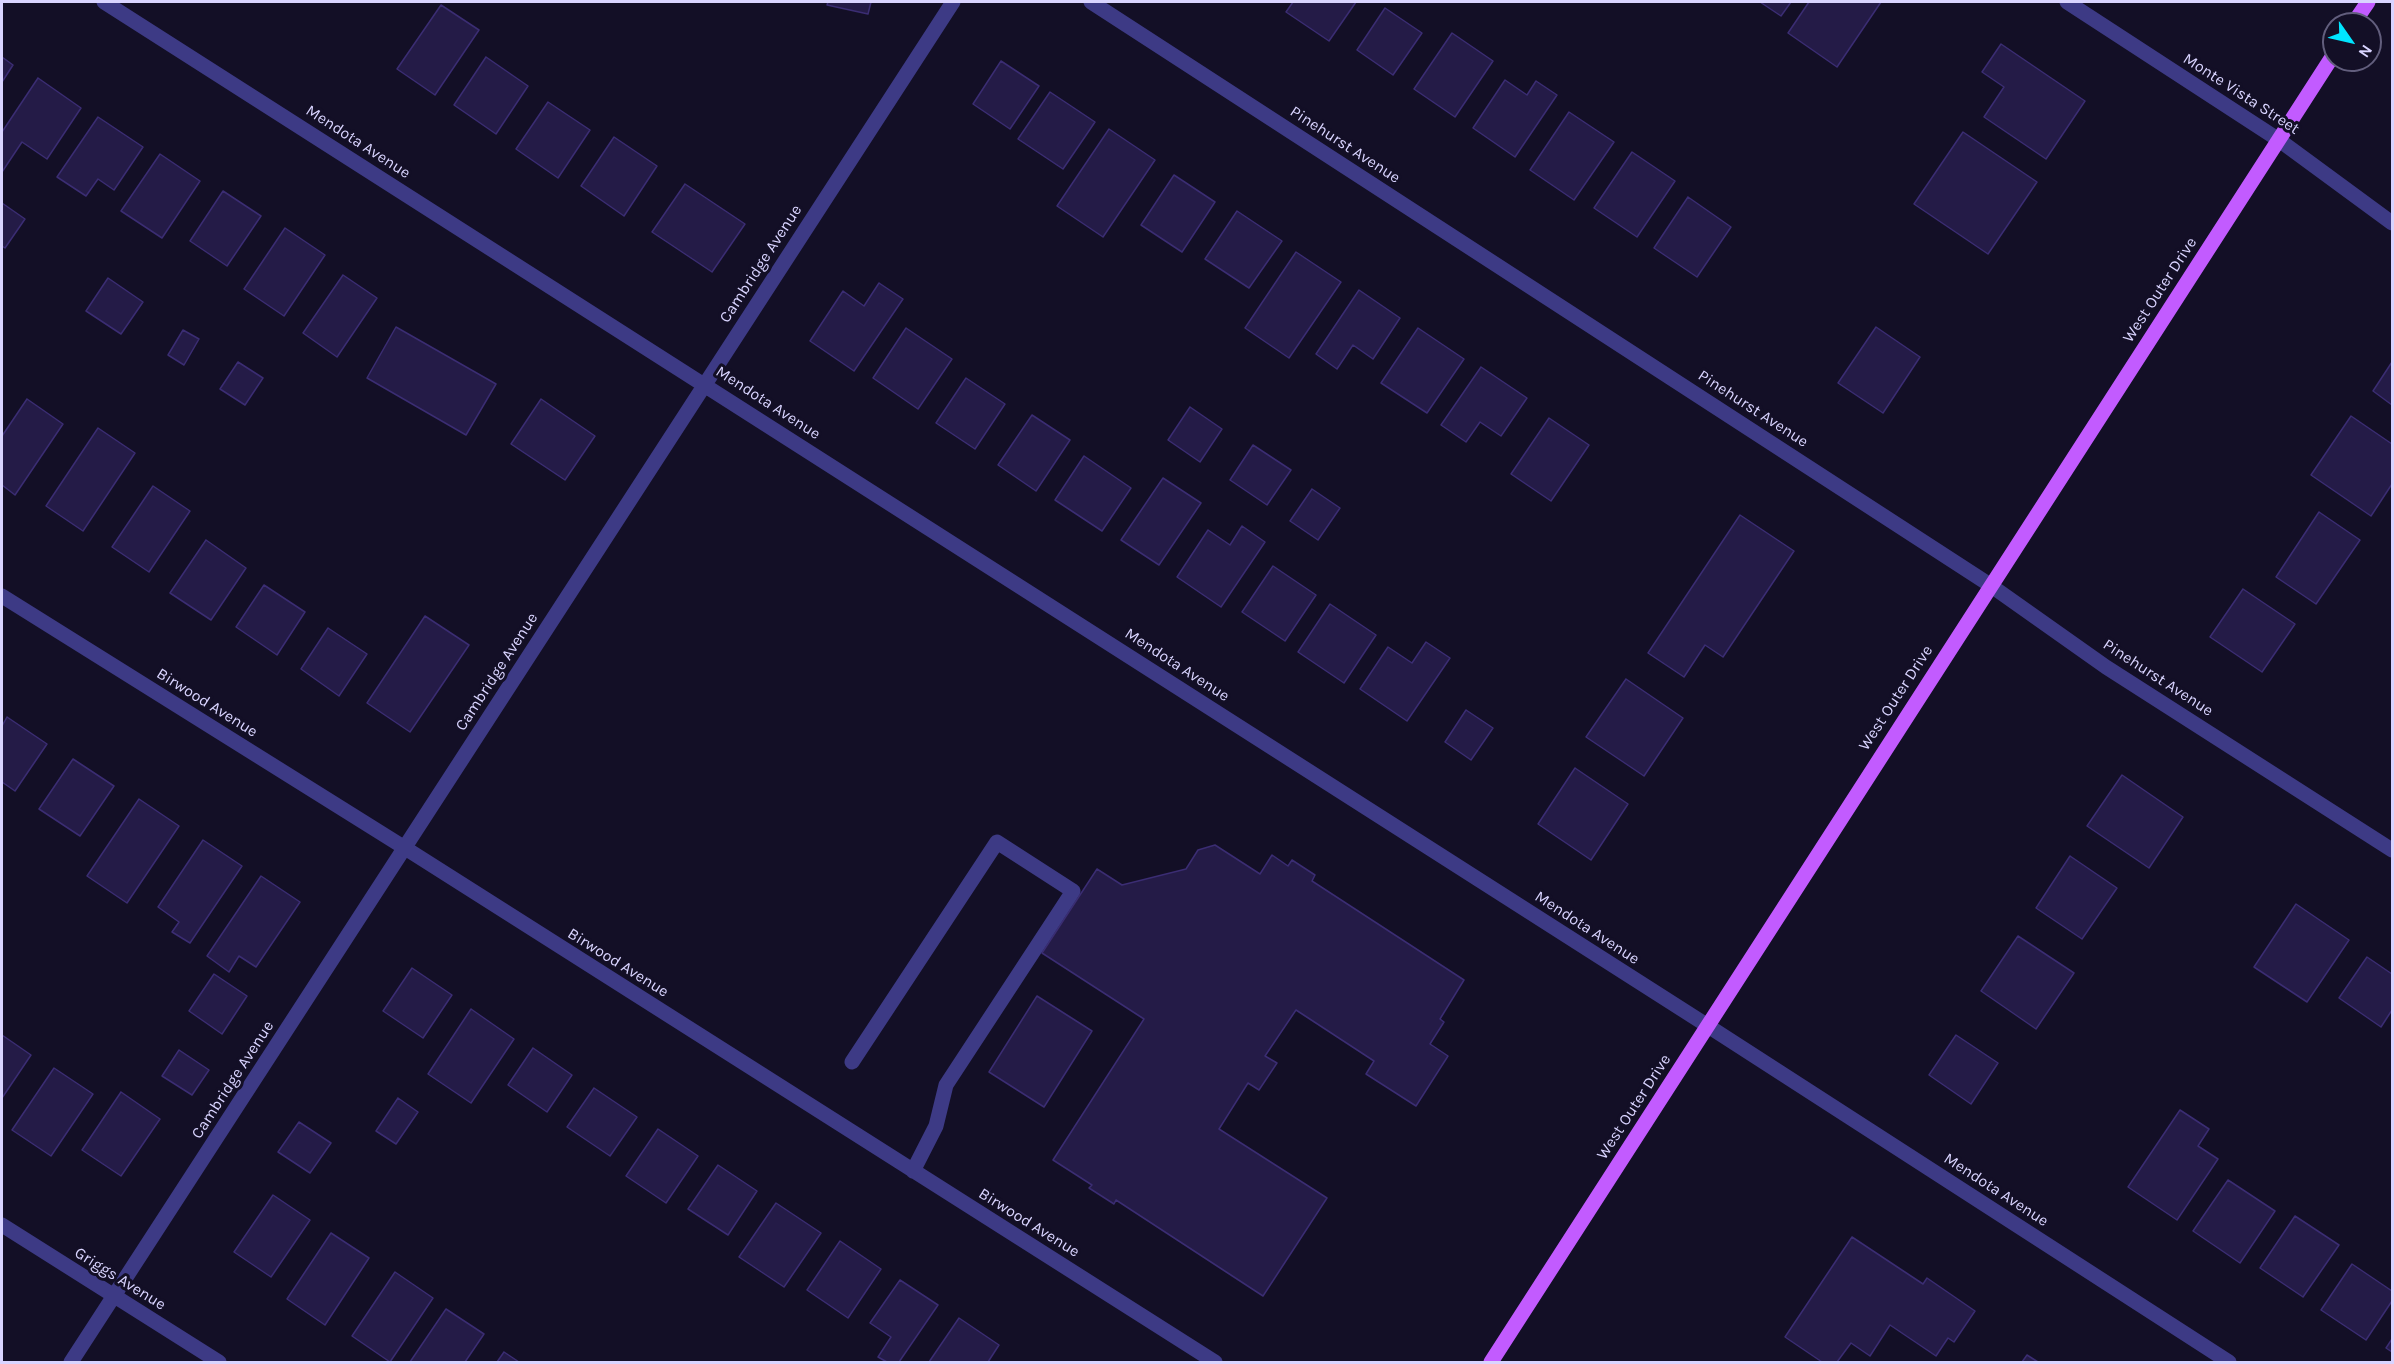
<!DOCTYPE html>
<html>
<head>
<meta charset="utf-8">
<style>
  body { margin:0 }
  #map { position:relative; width:2394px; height:1364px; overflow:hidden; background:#130f26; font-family:Karla,sans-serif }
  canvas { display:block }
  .frame { position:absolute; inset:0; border:3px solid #d9d4ff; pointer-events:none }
  .north { position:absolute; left:2322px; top:12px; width:60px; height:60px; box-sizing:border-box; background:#130f26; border:2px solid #625e7d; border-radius:50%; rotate:124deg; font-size:16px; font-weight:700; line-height:24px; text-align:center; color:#d9d4ff }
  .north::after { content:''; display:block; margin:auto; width:21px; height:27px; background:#00e5ff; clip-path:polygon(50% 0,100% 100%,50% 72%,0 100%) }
</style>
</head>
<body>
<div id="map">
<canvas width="2394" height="1364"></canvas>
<div class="frame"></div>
<div class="north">N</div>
</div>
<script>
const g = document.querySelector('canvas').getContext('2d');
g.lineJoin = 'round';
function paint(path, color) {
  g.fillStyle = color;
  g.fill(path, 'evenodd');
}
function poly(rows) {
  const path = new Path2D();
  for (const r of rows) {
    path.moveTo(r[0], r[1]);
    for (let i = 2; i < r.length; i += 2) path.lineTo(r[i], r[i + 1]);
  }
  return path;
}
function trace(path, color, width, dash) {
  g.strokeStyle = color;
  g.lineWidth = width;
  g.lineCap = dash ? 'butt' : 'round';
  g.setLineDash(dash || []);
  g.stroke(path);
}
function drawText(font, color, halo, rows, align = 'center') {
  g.font = font + ' Karla,sans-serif';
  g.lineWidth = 6;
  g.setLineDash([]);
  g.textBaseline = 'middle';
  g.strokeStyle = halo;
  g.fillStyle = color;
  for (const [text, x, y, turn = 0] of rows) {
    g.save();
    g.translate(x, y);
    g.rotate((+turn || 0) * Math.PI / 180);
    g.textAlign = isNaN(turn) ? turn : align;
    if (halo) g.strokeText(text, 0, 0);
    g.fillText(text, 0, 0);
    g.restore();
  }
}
const building = poly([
  [828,2,871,2,868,14,827,5,828,2],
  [1293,2,1356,2,1329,41,1286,12,1293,2],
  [1760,2,1791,2,1781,16,1760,2],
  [1809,2,1881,2,1837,67,1788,33,1809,2],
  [441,5,479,30,435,95,397,69,441,5],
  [1385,8,1422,33,1393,75,1357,50,1385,8],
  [1452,33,1493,61,1455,117,1414,89,1452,33],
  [2001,44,2085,101,2046,159,1984,117,2004,87,1982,72,2001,44],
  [2,57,13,65,2,82,2,57],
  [486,57,528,86,496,134,454,105,486,57],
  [1001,61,1039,86,1010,129,973,104,1001,61],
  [38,78,81,108,47,159,22,142,2,172,2,132,38,78],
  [1505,80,1527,95,1536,81,1557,95,1515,157,1473,128,1505,80],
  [1050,92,1095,122,1063,169,1018,139,1050,92],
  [548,102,590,130,558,178,516,149,548,102],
  [1569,112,1614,142,1574,200,1530,170,1569,112],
  [98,117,143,147,114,190,98,179,86,196,57,177,98,117],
  [1109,129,1155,160,1103,237,1057,206,1109,129],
  [1963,132,2037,182,1988,254,1914,204,1963,132],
  [614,137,657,166,624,216,581,186,614,137],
  [1632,152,1675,181,1637,237,1594,208,1632,152],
  [160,154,200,181,162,238,121,211,160,154],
  [1174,175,1215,202,1182,252,1141,225,1174,175],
  [685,184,745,224,712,272,652,232,685,184],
  [223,191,261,216,227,266,190,241,223,191],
  [1688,197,1731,227,1697,277,1654,248,1688,197],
  [2,203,25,219,5,248,2,246,2,203],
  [1237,211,1282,241,1249,288,1205,259,1237,211],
  [285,228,325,255,284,316,244,289,285,228],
  [1296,252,1341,282,1289,358,1245,328,1296,252],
  [343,275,377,298,337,357,303,333,343,275],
  [108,278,143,302,121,334,86,311,108,278],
  [879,283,903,299,854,371,810,341,843,291,864,306,879,283],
  [1359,290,1400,318,1373,359,1353,345,1337,369,1316,354,1359,290],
  [396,327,496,384,466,435,367,378,396,327],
  [1876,327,1920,357,1883,413,1838,383,1876,327],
  [906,328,952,359,918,409,873,378,906,328],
  [1418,328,1464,359,1427,413,1381,383,1418,328],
  [183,330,199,339,184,365,168,355,183,330],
  [238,362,263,378,245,405,220,389,238,362],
  [2392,362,2392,405,2373,391,2392,362],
  [1481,367,1527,398,1501,436,1480,422,1466,442,1441,425,1481,367],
  [966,378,1005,404,975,449,936,423,966,378],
  [27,399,63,424,15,495,2,485,2,436,27,399],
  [541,399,595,436,565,480,511,444,541,399],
  [1190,407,1222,429,1200,462,1168,440,1190,407],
  [1032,415,1070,440,1036,491,998,465,1032,415],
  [2351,416,2392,444,2392,484,2371,516,2311,475,2351,416],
  [1549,418,1589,445,1551,501,1511,474,1549,418],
  [98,428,135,453,83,531,46,506,98,428],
  [1253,445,1291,470,1267,505,1230,480,1253,445],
  [1084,456,1131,488,1102,531,1055,500,1084,456],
  [1163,478,1201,503,1159,565,1121,540,1163,478],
  [153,486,190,511,149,572,112,547,153,486],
  [1312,489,1340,508,1318,540,1290,521,1312,489],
  [2319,512,2360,540,2316,604,2276,577,2319,512],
  [1740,515,1794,551,1723,657,1705,645,1684,677,1648,653,1740,515],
  [1242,526,1265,542,1221,607,1177,577,1208,530,1230,545,1242,526],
  [206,540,246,568,211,620,170,593,206,540],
  [1273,566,1316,595,1285,641,1242,612,1273,566],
  [264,585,305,612,277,655,236,627,264,585],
  [2243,589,2295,624,2262,672,2210,637,2243,589],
  [1330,604,1376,635,1344,683,1298,652,1330,604],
  [425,616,469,645,410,732,367,703,425,616],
  [328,628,367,654,339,696,301,669,328,628],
  [1426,642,1450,658,1407,721,1360,689,1388,647,1412,663,1426,642],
  [1626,679,1683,718,1644,776,1586,737,1626,679],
  [1466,710,1493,728,1471,760,1445,742,1466,710],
  [7,717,47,744,15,791,2,782,2,726,7,717],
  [73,759,114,786,80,836,39,809,73,759],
  [1575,768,1628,804,1591,860,1538,824,1575,768],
  [2122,775,2183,817,2149,868,2087,826,2122,775],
  [139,799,179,826,127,903,87,876,139,799],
  [203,840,242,866,190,943,172,932,179,922,158,907,203,840],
  [1215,845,1260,874,1272,855,1288,866,1292,860,1315,875,1312,881,1464,980,1440,1019,1444,1022,1430,1044,1448,1056,1416,1106,1366,1074,1374,1061,1296,1010,1265,1056,1277,1063,1259,1090,1248,1083,1219,1129,1327,1198,1263,1296,1116,1200,1114,1204,1089,1188,1092,1185,1053,1160,1144,1019,1042,953,1097,869,1122,885,1186,869,1198,850,1215,845],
  [2070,856,2117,888,2082,939,2036,908,2070,856],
  [261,876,300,902,256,967,239,956,229,972,207,956,261,876],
  [2296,904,2349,940,2307,1002,2254,967,2296,904],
  [2018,936,2074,973,2036,1029,1981,991,2018,936],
  [2367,957,2392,974,2392,1010,2381,1027,2339,998,2367,957],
  [412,968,452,995,423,1038,383,1011,412,968],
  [214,974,247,996,222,1034,189,1011,214,974],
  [1037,996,1092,1031,1044,1107,989,1072,1037,996],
  [471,1009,514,1039,471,1103,428,1074,471,1009],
  [2,1035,31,1055,2,1098,2,1035],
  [1956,1035,1998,1063,1971,1104,1929,1075,1956,1035],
  [533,1048,572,1075,547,1112,508,1085,533,1048],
  [179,1050,209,1070,192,1095,162,1076,179,1050],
  [54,1068,93,1094,51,1156,12,1130,54,1068],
  [594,1088,637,1117,610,1156,567,1127,594,1088],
  [121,1092,160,1119,121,1176,82,1150,121,1092],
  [398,1098,418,1112,396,1144,376,1131,398,1098],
  [2180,1110,2209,1129,2198,1146,2218,1159,2177,1220,2128,1187,2180,1110],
  [299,1122,331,1143,310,1173,278,1152,299,1122],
  [658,1129,698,1156,666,1203,626,1176,658,1129],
  [718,1165,757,1191,728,1235,688,1209,718,1165],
  [2228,1180,2275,1211,2240,1263,2193,1231,2228,1180],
  [273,1195,310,1220,271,1277,234,1252,273,1195],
  [776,1203,821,1233,784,1287,739,1257,776,1203],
  [2295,1216,2339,1245,2303,1297,2260,1268,2295,1216],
  [331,1233,369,1258,325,1325,287,1299,331,1233],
  [1852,1237,1923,1284,1927,1278,1975,1311,1954,1342,1948,1338,1936,1356,1890,1325,1870,1356,1851,1343,1837,1362,1822,1362,1785,1337,1852,1237],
  [840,1241,881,1269,848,1318,807,1290,840,1241],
  [2352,1264,2392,1291,2392,1301,2366,1340,2321,1310,2352,1264],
  [395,1272,433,1298,390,1362,352,1336,395,1272],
  [900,1280,938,1305,899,1362,887,1362,878,1357,891,1337,870,1323,900,1280],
  [446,1309,484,1334,465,1362,410,1362,446,1309],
  [959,1318,999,1345,988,1362,929,1362,959,1318],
  [2392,1339,2392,1352,2386,1348,2392,1339],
  [504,1352,519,1362,497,1362,504,1352],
  [2027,1355,2038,1362,2022,1362,2027,1355]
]);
paint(building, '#241b47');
trace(building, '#3b2d73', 1.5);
trace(poly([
  [104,2,1708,1026,2229,1362],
  [1091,2,1990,585,2106,667,2392,850],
  [2067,2,2279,140,2392,223],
  [2,596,405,848,1215,1362],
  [852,1062,997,842,1073,891,946,1085,936,1126,913,1171],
  [2,1225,219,1362],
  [71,1362,953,2]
]), '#3d3a85', 15);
trace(poly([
  [2353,24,2368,2],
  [1491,1362,2334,54]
]), '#c25bff', 15);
drawText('16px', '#d9d4ff', '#130f26', [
  ["Monte Vista Street",2241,94,33],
  ["Mendota Avenue",358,142,33],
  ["Pinehurst Avenue",1345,145,33],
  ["Cambridge Avenue",761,264,-57],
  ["West Outer Drive",2160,290,-57],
  ["Mendota Avenue",768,403,33],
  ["Pinehurst Avenue",1753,409,33],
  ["Mendota Avenue",1177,665,33],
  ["Cambridge Avenue",497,672,-57],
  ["Pinehurst Avenue",2158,678,33],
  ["West Outer Drive",1896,698,-57],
  ["Birwood Avenue",207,703,32],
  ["Mendota Avenue",1587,928,33],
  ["Birwood Avenue",618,963,32],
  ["Cambridge Avenue",233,1080,-57],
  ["West Outer Drive",1634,1107,-57],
  ["Mendota Avenue",1996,1190,33],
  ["Birwood Avenue",1029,1223,32],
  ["Griggs Avenue",120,1279,32]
]);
</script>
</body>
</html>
